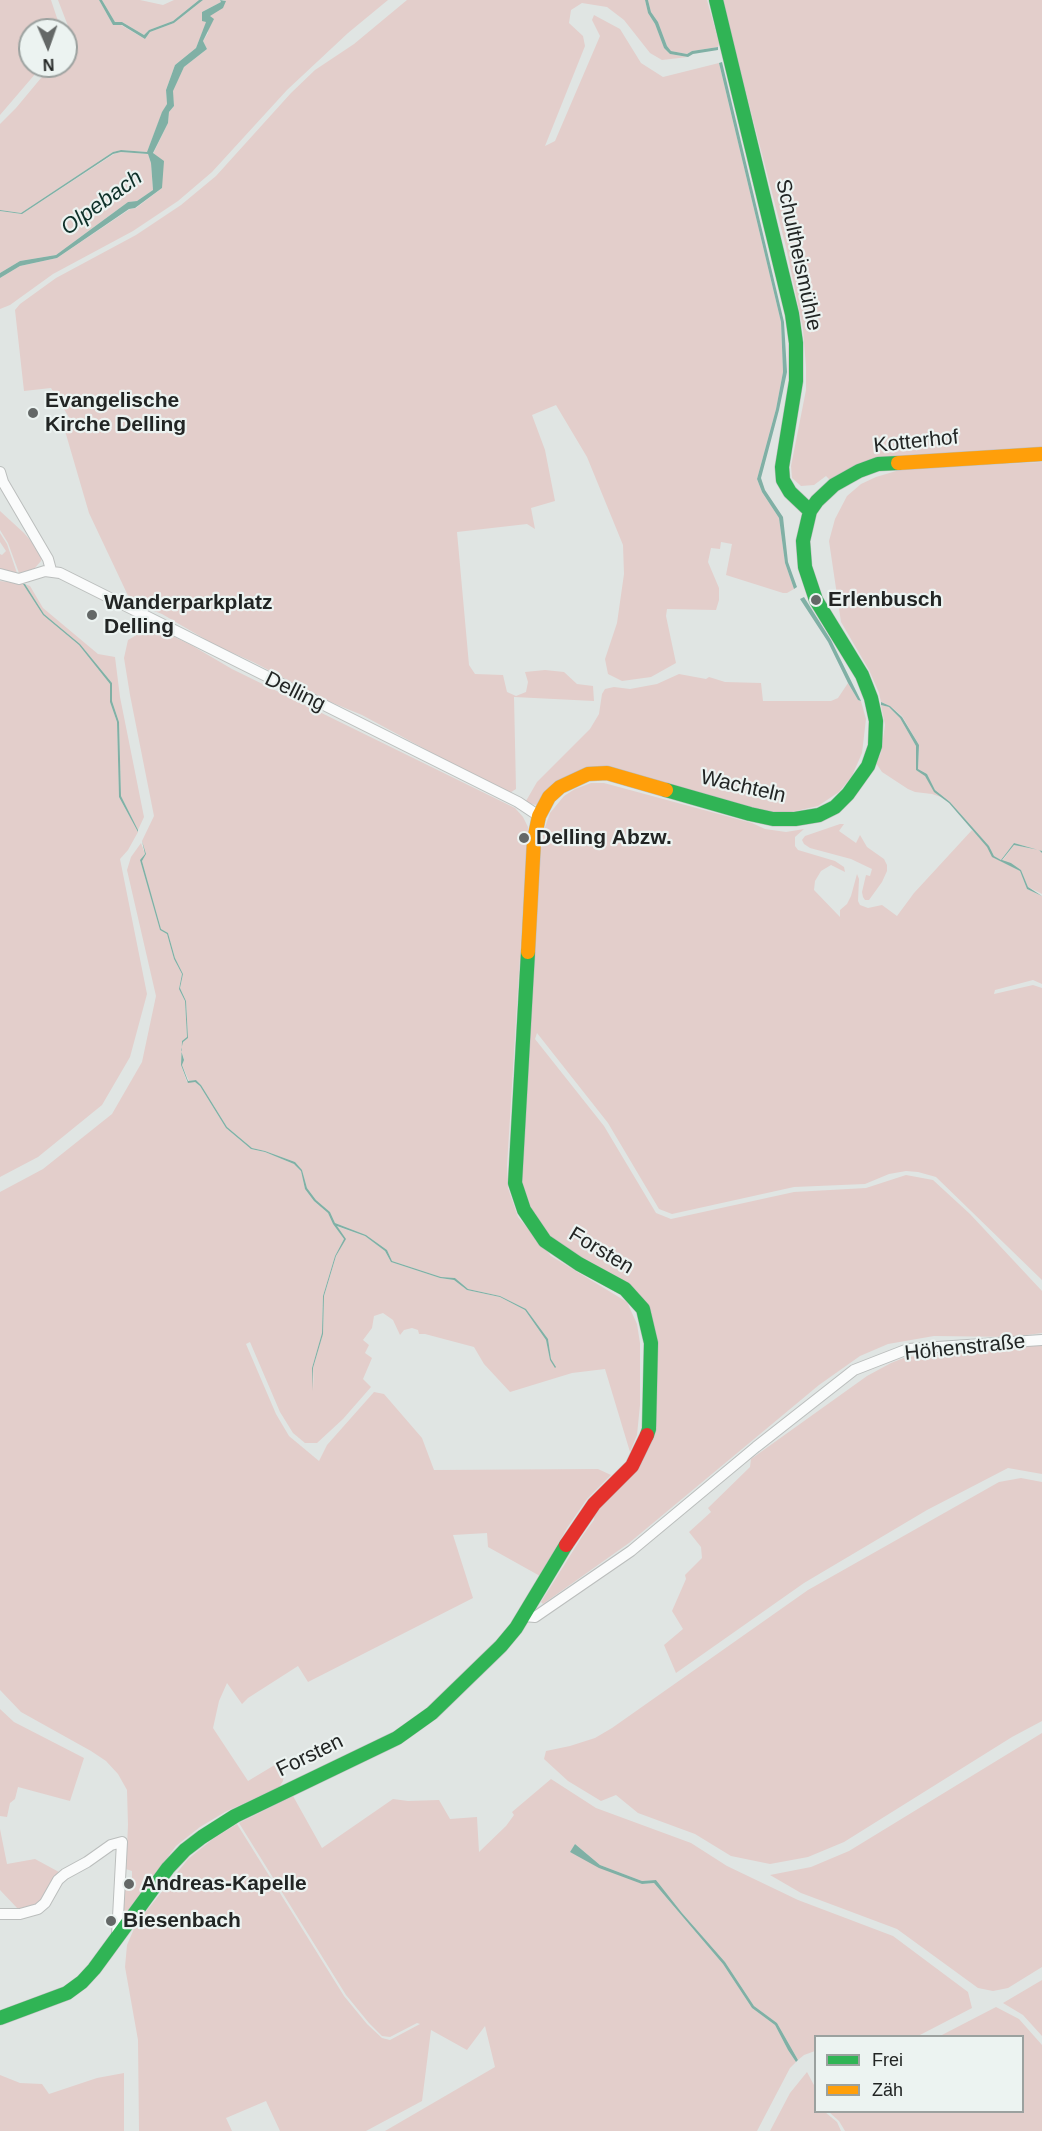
<!DOCTYPE html>
<html>
<head>
<meta charset="utf-8">
<style>
  body { margin:0 }
  #map { position:relative; width:1042px; height:2131px; overflow:hidden; background:#e0e5e3; font-family:Helvetica,sans-serif }
  canvas { display:block }
  .legend { position:absolute; left:814px; top:2035px; width:210px; height:78px; box-sizing:border-box; background:#ecf3f1; border:2px solid #9ba19f; margin:0; padding:8px 10px; list-style:none; font-size:18px; color:#222524 }
  .legend li { display:flex; align-items:center; gap:12px; height:30px }
  .legend b { width:30px; border:2px solid #9ba19f }
  .north { position:absolute; left:18px; top:18px; width:60px; height:60px; box-sizing:border-box; background:#ecf3f1; border:2px solid #9ba19f; border-radius:50%; rotate:178deg; font-size:16px; font-weight:700; line-height:24px; text-align:center; color:#222524 }
  .north::after { content:''; display:block; margin:auto; width:21px; height:27px; background:#646867; clip-path:polygon(50% 0,100% 100%,50% 72%,0 100%) }
</style>
</head>
<body>
<div id="map">
<canvas width="1042" height="2131"></canvas>
<ul class="legend">
<li><b style="height:8px;background:#30b455"></b>Frei</li>
<li><b style="height:8px;background:#ff9f0a"></b>Zäh</li>
</ul>
<div class="north">N</div>
</div>
<script>
const g = document.querySelector('canvas').getContext('2d');
g.lineJoin = 'round';
function paint(path, color) {
  g.fillStyle = color;
  g.fill(path, 'evenodd');
}
function poly(rows) {
  const path = new Path2D();
  for (const r of rows) {
    path.moveTo(r[0], r[1]);
    for (let i = 2; i < r.length; i += 2) path.lineTo(r[i], r[i + 1]);
  }
  return path;
}
function trace(path, color, width, dash) {
  g.strokeStyle = color;
  g.lineWidth = width;
  g.lineCap = dash ? 'butt' : 'round';
  g.setLineDash(dash || []);
  g.stroke(path);
}
function drawText(font, color, halo, rows, align = 'center') {
  g.font = font + ' Helvetica,sans-serif';
  g.lineWidth = 4.5;
  g.setLineDash([]);
  g.textBaseline = 'middle';
  g.strokeStyle = halo;
  g.fillStyle = color;
  for (const [text, x, y, turn = 0] of rows) {
    g.save();
    g.translate(x, y);
    g.rotate((+turn || 0) * Math.PI / 180);
    g.textAlign = isNaN(turn) ? turn : align;
    if (halo) g.strokeText(text, 0, 0);
    g.fillText(text, 0, 0);
    g.restore();
  }
}
paint(poly([
  [0,0,51,0,61,30,30,30,30,66,42,66,0,115],
  [58,0,99,0,113,25,121,25,145,39,150,32,174,23,203,0,220,0,221,2,202,12,207,21,196,48,175,65,166,90,167,104,162,113,147,152,121,150,113,152,21,213,0,210,0,124,16,108,51,66,66,66,66,46,69,38,68,26],
  [102,0,140,0,163,5,174,0,199,0,173,21,149,30,144,35,122,22,115,22],
  [225,0,388,0,348,33,287,90,212,172,178,201,133,231,53,274,10,305,0,309,0,278,20,266,57,258,130,209,136,208,162,188,153,154,168,123,169,112,174,106,172,91,184,67,207,49,203,41,208,33,209,16],
  [407,0,645,0,648,13,655,24,664,48,670,54,688,57,662,60,650,53,624,20,607,7,582,3,571,10,569,23,583,36,585,46,545,146,555,141,600,36,592,20,594,15,620,29,641,63,663,77,719,63,781,322,783,372,776,409,757,479,762,492,779,518,785,563,794,589,787,593,783,593,726,575,732,544,721,542,720,549,711,548,708,562,719,588,719,600,716,610,667,609,666,616,676,663,651,677,622,681,608,674,605,659,617,623,624,574,623,545,587,457,556,405,532,415,545,450,555,501,531,508,535,529,527,524,457,532,469,665,475,674,503,675,507,692,516,696,526,692,528,682,525,672,545,670,564,672,577,684,593,686,594,701,514,697,516,789,508,794,362,715,328,701,253,662,215,645,162,614,131,602,89,513,63,424,70,419,51,388,24,391,15,310,20,304,56,278,136,235,181,205,216,176,291,93,315,70,354,44],
  [648,0,707,0,719,43,718,47,692,51,687,54,671,51,667,46,658,22,651,12],
  [722,0,1042,0,1042,451,905,459,832,482,826,476,814,485,801,486,792,478,791,466,806,390,806,367,803,329,786,247],
  [121,152,148,154,151,163,153,190,137,201,128,202,56,255,20,261,0,273,0,211,22,214,114,154],
  [1042,462,1042,851,1014,843,1001,860,994,856,989,846,950,802,935,790,927,774,918,769,919,745,902,716,890,706,881,702,879,693,869,670,841,622,829,541,835,519,847,496,861,484,876,477,903,469],
  [0,511,24,533,37,548,41,556,41,561,34,569,27,572,19,573,8,543,0,530],
  [0,533,7,544,17,573,0,569,0,554,2,555,6,551,0,542],
  [0,581,23,584,43,615,79,645,110,684,110,702,117,722,119,797,138,832,128,850,120,859,147,994,130,1057,102,1105,38,1157,0,1177],
  [25,584,30,586,43,608,98,654,115,657,120,697,144,817,138,830,121,796,119,722,112,701,112,683,80,644,44,614],
  [152,626,191,645,232,669,515,808,523,817,528,827,507,1166,508,1188,518,1217,551,1256,627,1302,637,1324,640,1343,640,1405,637,1435,630,1452,605,1369,572,1373,510,1392,484,1364,474,1347,425,1334,419,1334,418,1330,412,1328,404,1330,400,1335,393,1320,383,1313,374,1316,372,1328,363,1340,369,1345,365,1353,372,1358,363,1379,371,1387,343,1419,317,1443,305,1443,293,1433,280,1412,250,1342,246,1344,276,1414,289,1436,319,1461,327,1445,374,1392,384,1394,422,1438,434,1470,598,1469,611,1475,587,1499,567,1528,540,1576,488,1547,487,1533,453,1535,473,1598,308,1682,298,1666,248,1698,242,1704,227,1683,219,1701,213,1728,248,1781,278,1763,284,1773,283,1781,279,1787,225,1812,200,1827,176,1846,122,1918,123,1890,126,1890,128,1885,132,1885,132,1871,126,1869,128,1825,127,1790,118,1774,106,1761,91,1751,21,1712,0,1690,0,1192,43,1169,112,1114,142,1062,156,996,127,870,131,857,141,843,145,854,140,860,160,930,167,934,174,959,182,974,179,989,185,1001,187,1037,182,1041,181,1065,187,1082,195,1082,200,1086,226,1128,251,1149,265,1152,294,1164,301,1171,305,1189,314,1201,328,1213,333,1224,344,1239,335,1256,323,1296,322,1333,312,1368,314,1390,313,1368,323,1333,324,1296,336,1256,345,1239,336,1226,365,1236,385,1251,391,1262,440,1278,454,1280,467,1290,500,1297,525,1310,546,1340,550,1360,556,1367,551,1359,548,1339,526,1309,500,1296,468,1289,455,1278,441,1277,392,1261,387,1250,366,1235,335,1223,330,1212,316,1200,307,1188,302,1170,295,1162,265,1151,252,1148,227,1127,201,1085,196,1080,189,1081,182,1065,184,1059,181,1050,183,1042,188,1038,186,1001,180,988,183,974,175,958,168,933,161,929,142,861,146,854,142,841,154,816,130,695,124,658,128,640],
  [679,674,706,679,709,677,725,682,761,683,763,701,831,701,838,698,848,683,858,700,861,701,866,719,862,753,852,776,839,792,818,806,787,813,768,812,634,774,607,769,537,805,530,804,526,801,537,782,590,729,599,714,602,694,605,689,614,687,630,689,657,684],
  [881,705,889,707,900,718,916,746,916,770,925,775,934,791,941,797,932,794,915,792,908,789,882,772,876,763,881,753,885,725],
  [591,783,604,783,752,823,765,829,786,832,804,829,795,837,795,846,798,850,835,861,844,867,845,872,831,865,821,871,815,881,814,890,840,917,840,910,847,904,851,896,857,874,859,879,858,901,860,905,868,908,882,905,897,916,914,893,972,830,988,847,993,857,1020,871,1027,889,1042,896,1042,984,1033,980,995,990,994,994,1033,985,1042,988,1042,1280,936,1177,918,1172,906,1171,889,1174,865,1184,794,1187,672,1214,659,1209,608,1123,537,1033,535,1039,604,1126,656,1213,671,1219,794,1192,866,1188,906,1175,933,1180,970,1214,1042,1291,1042,1333,1011,1337,934,1336,888,1344,860,1356,819,1385,629,1543,543,1604,541,1602,583,1535,594,1520,595,1509,642,1455,651,1318,540,1229,521,1193,537,846,542,847,543,833,550,813,564,796,575,789],
  [840,824,844,824,839,831,856,843,860,835,867,847,884,859,887,865,887,871,882,882,869,900,865,900,863,897,862,892,866,875,870,876,872,869,851,859,810,848,804,844,802,840,805,836],
  [1014,845,1039,850,1042,853,1042,894,1028,887,1021,870,1011,863,1002,861],
  [1042,1342,1042,1474,1008,1468,927,1510,804,1583,676,1673,664,1645,683,1629,672,1611,686,1579,685,1575,702,1558,701,1547,689,1532,711,1512,708,1508,750,1467,751,1459,867,1376,891,1363,906,1357,987,1351],
  [1021,1478,1042,1482,1042,1721,1012,1737,844,1842,808,1857,770,1864,731,1856,695,1834,638,1813,616,1795,601,1801,568,1781,544,1759,546,1751,570,1746,595,1738,612,1728,808,1590,999,1482],
  [0,1709,14,1722,84,1758,70,1801,18,1787,15,1799,10,1803,7,1817,0,1816],
  [1042,1733,1042,1967,1008,1988,993,1991,978,1988,897,1929,801,1893,770,1875,811,1867,849,1851],
  [551,1779,596,1808,691,1843,727,1866,798,1900,893,1936,968,1992,972,2008,918,2036,816,2036,815,2051,804,2055,798,2060,777,2023,754,2006,725,1962,682,1913,656,1880,642,1881,600,1865,575,1844,570,1852,642,1884,654,1883,723,1964,752,2008,775,2025,788,2050,796,2062,790,2068,757,2131,385,2131,495,2067,485,2026,467,2050,431,2030,422,2101,366,2131,280,2131,266,2101,226,2118,232,2131,139,2131,138,2040,125,1967,127,1945,136,1924,188,1859,214,1838,237,1824,344,1996,367,2024,382,2038,390,2040,420,2024,417,2023,390,2037,382,2036,369,2023,346,1995,239,1823,293,1796,322,1848,393,1799,408,1801,439,1800,450,1819,477,1817,479,1852,506,1826,514,1815,512,1812],
  [0,1829,7,1864,35,1859,59,1872,41,1901,34,1907,18,1909,0,1890],
  [1042,1980,1042,2036,1023,2015,1003,2003],
  [996,2007,1019,2019,1042,2045,1042,2131,845,2131,839,2121,829,2112,1022,2112,1022,2036,940,2036],
  [807,2072,815,2087,816,2112,825,2112,837,2122,841,2131,770,2131,790,2093],
  [124,2073,124,2131,0,2131,0,2075,20,2083,42,2084,49,2094,97,2078]
]), '#e3cecb');
paint(poly([
  [99,0,102,0,115,22,122,22,144,35,149,30,173,21,199,0,203,0,174,23,150,32,145,39,122,25,113,25],
  [220,0,226,1,223,8,210,16,214,19,203,41,207,49,184,67,173,91,174,106,169,112,168,123,153,153,164,161,162,188,135,208,129,209,57,258,20,266,0,278,0,273,20,261,56,255,128,202,137,201,153,190,151,163,148,154,121,152,113,154,22,214,0,211,0,210,21,213,113,152,121,150,147,152,162,112,167,104,166,90,175,65,196,48,206,22,202,21,202,12,221,2],
  [645,0,648,0,651,12,658,22,667,46,671,51,687,54,692,51,718,47,718,50,693,54,688,57,670,54,664,48,655,24,648,13],
  [722,62,784,322,787,372,779,410,761,478,765,490,783,517,788,562,797,587,794,589,785,563,779,518,762,492,757,479,776,409,783,372,781,322,719,63],
  [23,584,25,584,44,614,80,644,112,683,112,701,119,722,121,796,138,830,138,832,119,797,117,722,110,702,110,684,79,645,43,615],
  [804,597,831,640,861,701,858,700,848,683,828,642,800,599],
  [881,702,890,706,902,717,919,745,918,769,927,774,935,790,950,802,989,846,994,856,1001,860,1014,843,1042,851,1042,853,1039,850,1014,845,1002,860,1011,863,1021,870,1028,887,1042,896,1027,889,1020,871,992,857,987,847,949,803,934,792,925,776,916,770,916,746,900,718,889,707,881,705],
  [142,841,146,854,142,861,161,929,168,933,175,958,183,974,180,988,186,1001,188,1038,183,1042,181,1050,184,1060,182,1065,188,1081,196,1080,201,1085,227,1127,252,1148,265,1151,295,1162,302,1170,307,1188,316,1200,330,1212,335,1223,366,1235,387,1250,392,1261,441,1277,455,1278,468,1289,500,1296,526,1309,548,1339,551,1359,556,1367,555,1368,550,1360,546,1340,525,1310,500,1297,467,1290,454,1280,440,1278,391,1262,385,1251,365,1236,337,1226,346,1239,336,1256,324,1296,323,1334,313,1368,312,1391,312,1368,322,1333,323,1296,335,1256,344,1239,333,1224,328,1213,314,1201,305,1189,301,1171,294,1164,265,1152,251,1149,226,1128,200,1086,195,1082,188,1083,181,1065,182,1041,187,1037,185,1001,179,989,182,974,174,959,167,934,160,930,140,860,145,854],
  [575,1844,600,1865,642,1881,656,1880,682,1913,725,1962,754,2006,777,2023,798,2060,796,2062,788,2050,775,2025,752,2008,723,1964,654,1883,642,1884,599,1868,570,1852]
]), '#80b0a5');
const street = poly([
  [0,472,3,482,48,559,51,570],
  [0,574,19,579,45,571,60,573,518,802,539,816],
  [524,1616,535,1617,631,1551,756,1447,854,1370,908,1349,1042,1340],
  [0,1914,20,1914,38,1909,45,1903,58,1880,65,1874,87,1862,111,1845,122,1842,117,1936]
]);
const fast = poly([
  [716,0,792,314,796,343,796,381,782,467,783,480,790,492,810,511],
  [666,790,750,814,773,819,795,819,819,815,835,807,848,794,868,766,875,746,876,721,871,698,862,675,816,600,805,567,803,541,810,511,817,501,834,485,859,471,878,464,898,463],
  [528,952,515,1183,524,1210,545,1241,579,1264,625,1289,643,1309,651,1343,649,1429,647,1435],
  [0,2018,67,1993,82,1982,94,1969,168,1868,185,1850,202,1837,235,1816,397,1738,432,1713,501,1646,516,1628,566,1545]
]);
const slow = poly([
  [898,463,1042,454],
  [528,952,534,840,539,816,549,797,560,787,588,774,607,773,666,790]
]);
const jam = poly([
  [566,1545,594,1504,632,1466,647,1435]
]);
trace(street, '#bbbebd', 12);
trace(fast, '#bbbebd', 15);
trace(slow, '#bbbebd', 15);
trace(jam, '#bbbebd', 15);
trace(street, '#fafbfb', 10);
trace(fast, '#30b455', 14);
trace(slow, '#ff9f0a', 14);
trace(jam, '#e5322d', 14);
for (const [x, y, r, color] of [
  [33,413,6,"#646867"],
  [816,600,6,"#646867"],
  [92,615,6,"#646867"],
  [524,838,6,"#646867"],
  [129,1884,6,"#646867"],
  [111,1921,6,"#646867"]
]) {
  const dot = new Path2D();
  dot.arc(x, y, r, 0, 2 * Math.PI);
  g.fillStyle = color;
  g.fill(dot);
  trace(dot, '#ecf3f1', 2);
}
drawText('21px', '#222524', '#ecf3f1', [
  ["Schultheismühle",798,255,78],
  ["Kotterhof",916,442,-6],
  ["Delling",295,692,26],
  ["Wachteln",743,787,13],
  ["Forsten",601,1251,31],
  ["Höhenstraße",965,1348,-6],
  ["Forsten",310,1756,-26]
]);
drawText('bold 21px', '#222524', '#ecf3f1', [
  ["Evangelische",45,401],
  ["Kirche Delling",45,425],
  ["Erlenbusch",828,600],
  ["Wanderparkplatz",104,603],
  ["Delling",104,627],
  ["Delling Abzw.",536,838],
  ["Andreas-Kapelle",141,1884],
  ["Biesenbach",123,1921]
], 'left');
drawText('italic 22px', '#0e3029', '#ecf3f1', [
  ["Olpebach",102,203,-36]
]);
</script>
</body>
</html>
